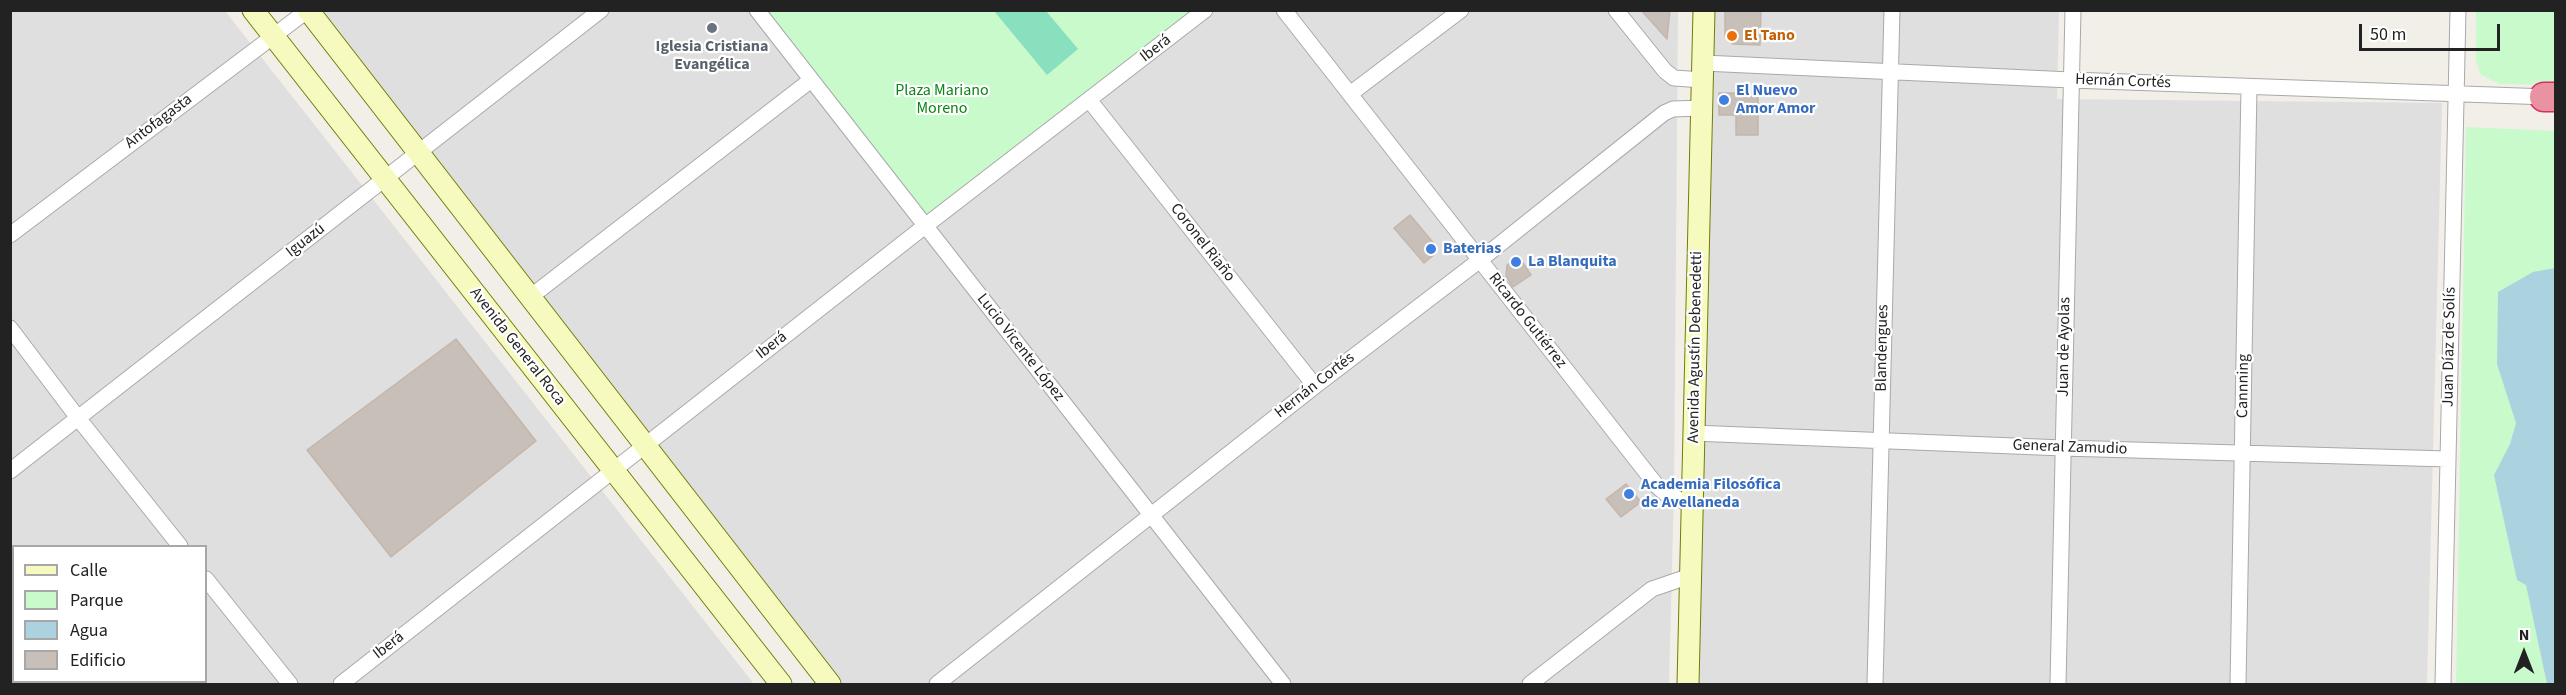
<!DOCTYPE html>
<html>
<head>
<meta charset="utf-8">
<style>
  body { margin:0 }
  #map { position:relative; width:2566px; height:695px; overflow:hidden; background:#f2efe9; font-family:"Source Sans 3",sans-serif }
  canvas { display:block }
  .frame { position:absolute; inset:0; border:12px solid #222; pointer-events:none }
  .legend { position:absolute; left:12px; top:545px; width:195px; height:138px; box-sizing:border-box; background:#fff; border:2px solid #a7a7a7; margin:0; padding:8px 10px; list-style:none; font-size:18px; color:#222 }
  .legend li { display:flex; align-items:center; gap:12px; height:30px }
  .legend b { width:30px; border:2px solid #a7a7a7 }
  .north { position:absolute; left:2494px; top:623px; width:60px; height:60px; -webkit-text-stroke:4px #fff; paint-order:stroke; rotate:0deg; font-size:16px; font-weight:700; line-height:24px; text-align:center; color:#222 }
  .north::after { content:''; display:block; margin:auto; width:21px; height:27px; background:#222; clip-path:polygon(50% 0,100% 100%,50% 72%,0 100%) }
  .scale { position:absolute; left:2359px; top:24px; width:141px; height:27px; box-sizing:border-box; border:3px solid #222; border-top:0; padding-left:8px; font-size:18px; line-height:21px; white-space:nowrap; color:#222; -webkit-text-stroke:4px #fff; paint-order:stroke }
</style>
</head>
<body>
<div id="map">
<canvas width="2566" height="695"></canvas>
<div class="frame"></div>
<ul class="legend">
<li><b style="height:8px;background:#f7fabf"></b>Calle</li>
<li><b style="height:16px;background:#c8facc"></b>Parque</li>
<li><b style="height:16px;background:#aad3df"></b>Agua</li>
<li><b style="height:16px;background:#c7bfb8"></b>Edificio</li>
</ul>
<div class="north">N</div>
<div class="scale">50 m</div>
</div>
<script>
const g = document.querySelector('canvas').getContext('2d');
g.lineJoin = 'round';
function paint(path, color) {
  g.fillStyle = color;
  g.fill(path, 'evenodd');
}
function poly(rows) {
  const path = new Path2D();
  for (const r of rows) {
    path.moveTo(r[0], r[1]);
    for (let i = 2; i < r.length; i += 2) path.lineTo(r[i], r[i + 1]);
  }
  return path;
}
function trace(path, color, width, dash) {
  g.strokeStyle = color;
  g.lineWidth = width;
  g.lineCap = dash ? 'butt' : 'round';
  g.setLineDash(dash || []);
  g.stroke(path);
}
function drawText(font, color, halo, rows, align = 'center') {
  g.font = font + ' "Source Sans 3",sans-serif';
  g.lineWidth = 4.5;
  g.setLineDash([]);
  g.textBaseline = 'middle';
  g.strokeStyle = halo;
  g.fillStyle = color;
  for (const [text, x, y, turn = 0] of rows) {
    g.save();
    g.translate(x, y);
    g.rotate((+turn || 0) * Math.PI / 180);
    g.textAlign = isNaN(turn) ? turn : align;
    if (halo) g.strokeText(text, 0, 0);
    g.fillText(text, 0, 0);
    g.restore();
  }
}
paint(poly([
  [10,11,225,11,754,684,11,684],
  [14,546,206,546,206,682,14,682],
  [318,11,1678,11,1674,489,1669,684,841,684],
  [1712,11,2059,11,2057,99,2442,103,2427,684,1699,684]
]), '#e0dfdf');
paint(poly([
  [757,11,1205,11,925,226],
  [2476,11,2555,11,2555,85,2500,84,2481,75,2476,61],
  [2466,127,2556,131,2555,684,2456,684]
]), '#c8facc');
paint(poly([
  [994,11,1046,11,1078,49,1047,75]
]), '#88e0be');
paint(poly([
  [2555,268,2556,684,2547,684,2526,585,2517,580,2494,475,2510,444,2516,423,2497,364,2498,292,2533,272]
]), '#aad3df');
const building = poly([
  [1641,10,1670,10,1667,39,1641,10],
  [1725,10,1761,10,1760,45,1733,44,1725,36,1725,10],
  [1719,93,1758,93,1758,135,1736,135,1736,115,1719,115,1719,93],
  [1410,215,1436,246,1435,254,1424,263,1394,228,1410,215],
  [1519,257,1531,275,1513,287,1506,276,1507,265,1519,257],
  [456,339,536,441,391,557,307,450,456,339],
  [1626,484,1641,502,1621,517,1606,499,1626,484]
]);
paint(building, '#c7bfb8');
trace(building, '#c4b6ab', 1.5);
const street = poly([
  [757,10,1283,684],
  [1284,10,1657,486,1665,493,1692,505],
  [1616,10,1665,71,1674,78,1703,80],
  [1703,63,2071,80,2548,97],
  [1350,94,1461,10],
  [1090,101,1315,386],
  [10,235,308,10],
  [529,298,811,80],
  [10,328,78,418,180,546],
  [1693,433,2063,448,2448,459],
  [10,471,601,10],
  [206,579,290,684],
  [341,684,925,226,1205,10],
  [937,684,1315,386,1480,260,1664,113,1673,109,1702,108],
  [1530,684,1652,589,1690,576],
  [1875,684,1892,10],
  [2058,684,2073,10],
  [2238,684,2249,87],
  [2443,684,2458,10]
]);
const secondary = poly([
  [253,10,781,684],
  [308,10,830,684],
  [1688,684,1704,10]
]);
const highway = poly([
  [2544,97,2556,97]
]);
trace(street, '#a9a9a9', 17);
trace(secondary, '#707d05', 23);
trace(highway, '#dc2a67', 31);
trace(street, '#fff', 15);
trace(secondary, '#f7fabf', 21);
trace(highway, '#e892a2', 28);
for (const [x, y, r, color] of [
  [712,28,6,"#6b7280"],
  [1732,36,6,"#e8710a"],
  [1724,100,6,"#3f7fe0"],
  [1431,249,6,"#3f7fe0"],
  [1516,262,6,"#3f7fe0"],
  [1629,494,6,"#3f7fe0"]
]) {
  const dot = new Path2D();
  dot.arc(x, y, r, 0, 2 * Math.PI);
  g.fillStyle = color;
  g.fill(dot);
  trace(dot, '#fff', 2);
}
drawText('bold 16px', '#c56008', '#fff', [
  ["El Tano",1744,36]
], 'left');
drawText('bold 16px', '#5b616d', '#fff', [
  ["Iglesia Cristiana",712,47],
  ["Evangélica",712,65]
]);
drawText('16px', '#222', '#fff', [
  ["Iberá",1156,49,-38],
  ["Hernán Cortés",2123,82,2],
  ["Antofagasta",159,122,-37],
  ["Iguazú",306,241,-38],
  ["Coronel Riaño",1202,243,52],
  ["Ricardo Gutiérrez",1527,321,52],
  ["Iberá",772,346,-38],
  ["Avenida General Roca",517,347,52],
  ["Avenida Agustín Debenedetti",1696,347,-89],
  ["Juan de Ayolas",2065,347,-89],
  ["Juan Díaz de Solís",2450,347,-89],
  ["Lucio Vicente López",1020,348,52],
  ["Blandengues",1883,348,-89],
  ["Hernán Cortés",1315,386,-38],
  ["Cannning",2244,386,-89],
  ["General Zamudio",2070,448,2],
  ["Iberá",389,646,-38]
]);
drawText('16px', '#0c8416', '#fff', [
  ["Plaza Mariano",942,91],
  ["Moreno",942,109]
]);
drawText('bold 16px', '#366cbe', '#fff', [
  ["El Nuevo",1736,91],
  ["Amor Amor",1736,109],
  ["Baterias",1443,249],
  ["La Blanquita",1528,262],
  ["Academia Filosófica",1641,485],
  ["de Avellaneda",1641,503]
], 'left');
</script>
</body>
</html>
